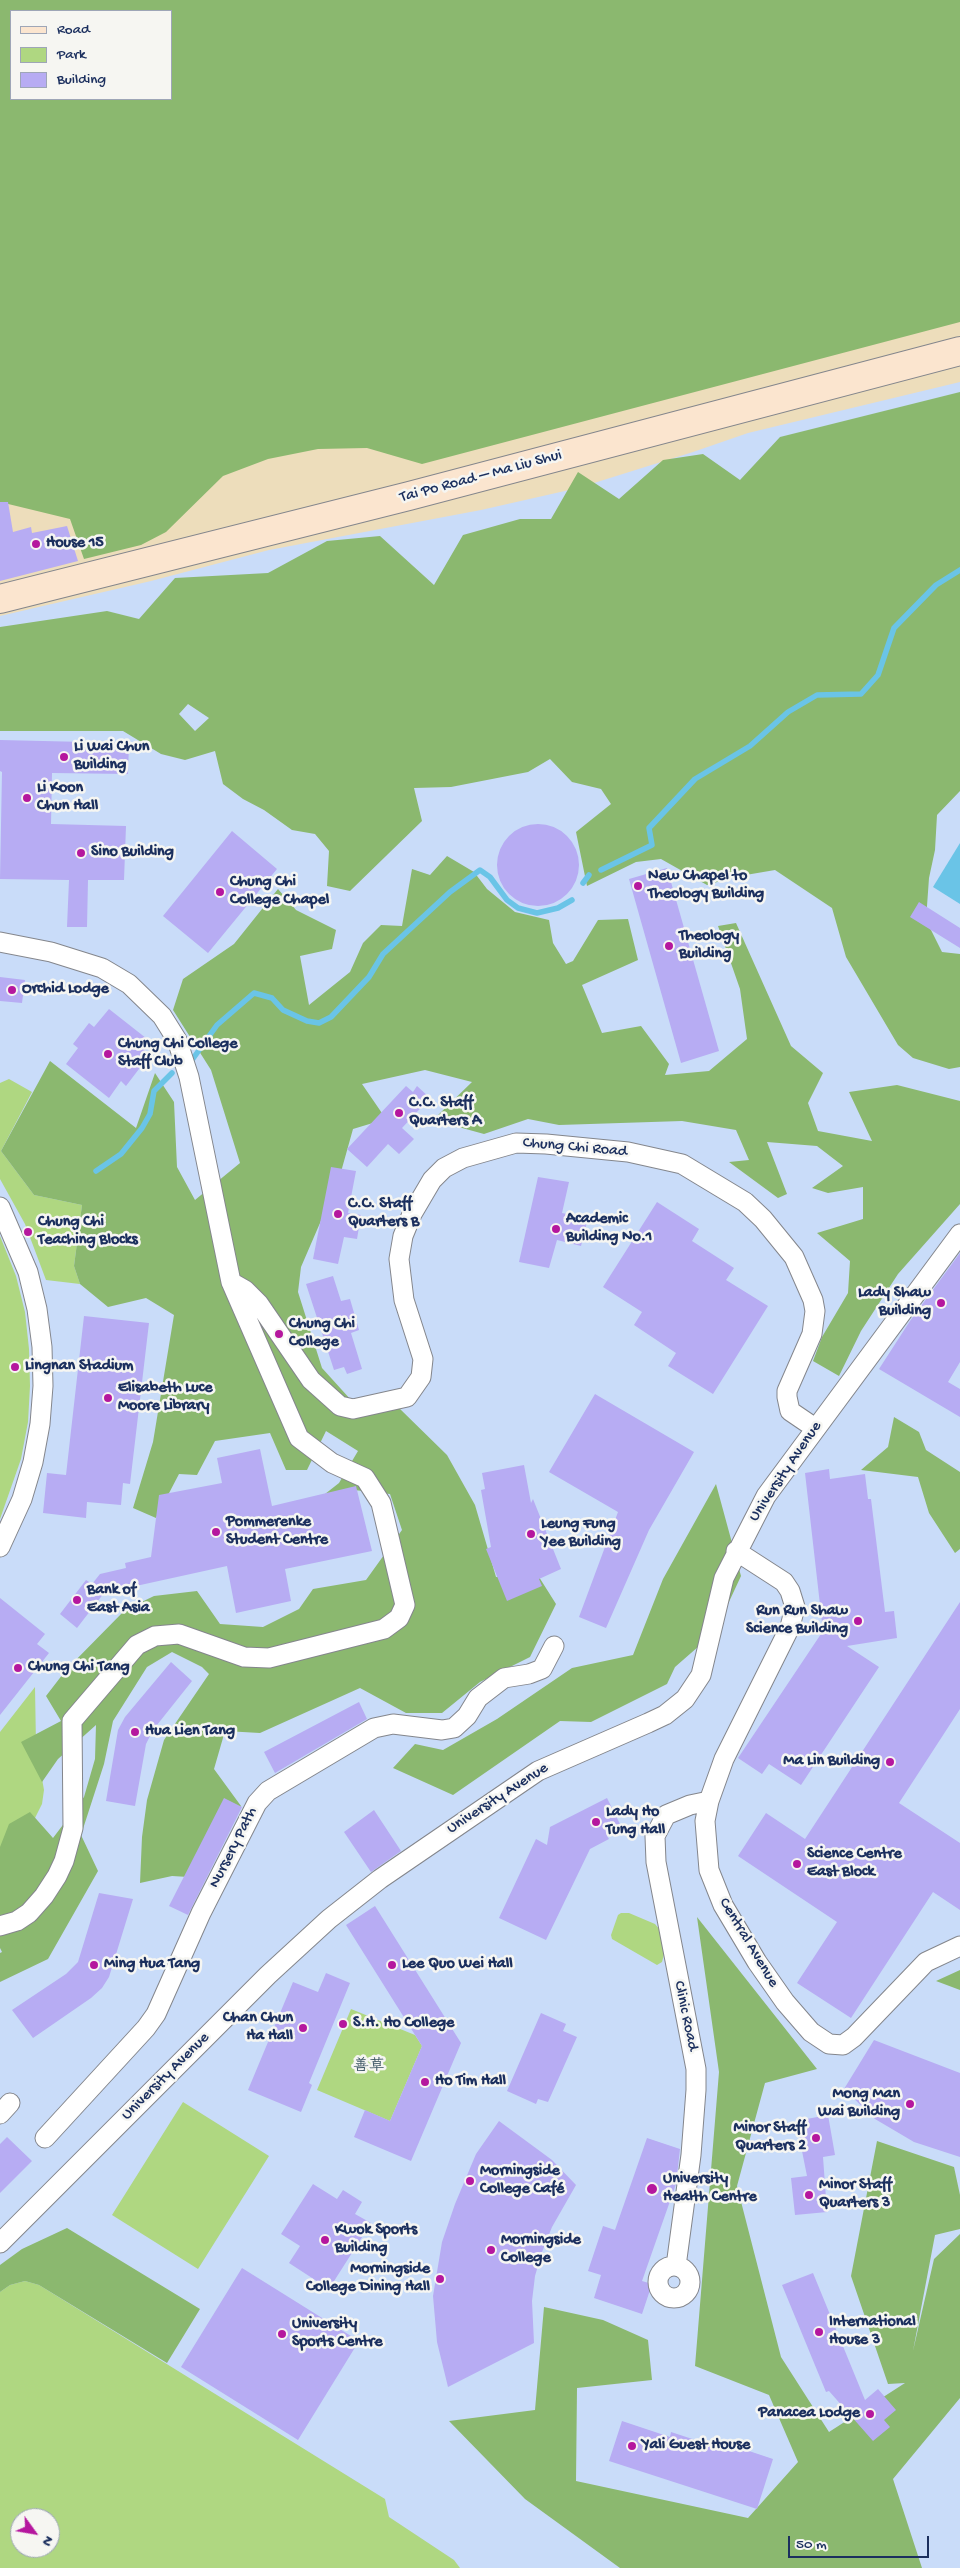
<!DOCTYPE html>
<html>
<head>
<meta charset="utf-8">
<style>
  body { margin:0 }
  #map { position:relative; width:960px; height:2568px; overflow:hidden; background:#edddbb; font-family:"Gochi Hand",sans-serif }
  canvas { display:block }
  .legend { position:absolute; left:10px; top:10px; width:162px; height:90px; box-sizing:border-box; background:#f6f6f2; border:1px solid #9ea6b7; margin:0; padding:6px 9px; list-style:none; font-size:15px; color:#1b2f5e }
  .legend li { display:flex; align-items:center; gap:10px; height:25px }
  .legend b { width:25px; border:1px solid #9ea6b7 }
  .north { position:absolute; left:10px; top:2508px; width:50px; height:50px; box-sizing:border-box; background:#f6f6f2; border:1px solid #9ea6b7; border-radius:50%; rotate:122deg; font-size:14px; font-weight:700; line-height:20px; text-align:center; color:#1b2f5e }
  .north::after { content:''; display:block; margin:auto; width:18px; height:22px; background:#b5179e; clip-path:polygon(50% 0,100% 100%,50% 72%,0 100%) }
  .scale { position:absolute; left:788px; top:2536px; width:141px; height:22px; box-sizing:border-box; border:2px solid #1b2f5e; border-top:0; padding-left:6px; font-size:15px; line-height:18px; white-space:nowrap; color:#1b2f5e; -webkit-text-stroke:4px #f6f6f2; paint-order:stroke }
</style>
</head>
<body>
<div id="map">
<canvas width="960" height="2568"></canvas>
<ul class="legend">
<li><b style="height:6px;background:#fbe5cf"></b>Road</li>
<li><b style="height:14px;background:#afd781"></b>Park</li>
<li><b style="height:14px;background:#b7acf3"></b>Building</li>
</ul>
<div class="north">N</div>
<div class="scale">50 m</div>
</div>
<script>
const g = document.querySelector('canvas').getContext('2d');
g.lineJoin = 'round';
function paint(path, color) {
  g.fillStyle = color;
  g.fill(path, 'evenodd');
}
function poly(rows) {
  const path = new Path2D();
  for (const r of rows) {
    if (r.length === 3) {
      path.moveTo(r[0] + r[2], r[1]);
      path.arc(r[0], r[1], r[2], 0, 2 * Math.PI);
      continue;
    }
    path.moveTo(r[0], r[1]);
    for (let i = 2; i < r.length; i += 2) path.lineTo(r[i], r[i + 1]);
  }
  return path;
}
function trace(path, color, width, dash) {
  g.strokeStyle = color;
  g.lineWidth = width;
  g.lineCap = dash ? 'butt' : 'round';
  g.setLineDash(dash || []);
  g.stroke(path);
}
function drawText(font, color, halo, rows, align = 'center') {
  g.font = font + ' "Gochi Hand","LXGW WenKai TC",sans-serif';
  g.lineWidth = 5;
  g.setLineDash([]);
  g.textBaseline = 'middle';
  g.strokeStyle = halo;
  g.fillStyle = color;
  for (const [text, x, y, turn = 0] of rows) {
    g.save();
    g.translate(x, y);
    g.rotate((+turn || 0) * Math.PI / 180);
    g.textAlign = isNaN(turn) ? turn : align;
    if (halo) g.strokeText(text, 0, 0);
    g.fillText(text, 0, 0);
    g.restore();
  }
}
paint(poly([
  [960,382,960,2568,0,2568,0,616,151,581,269,550,481,510,578,488,693,452,748,433],
  [20,2518,50,2518,50,2548,20,2548]
]), '#c9dcf9');
paint(poly([
  [9,1079,32,1092,1,1151,34,1195,82,1205,74,1266,80,1284,46,1280,25,1224,0,1179,0,1083],
  [0,1236,16,1276,25,1312,29,1349,30,1386,28,1422,21,1459,0,1519],
  [35,1687,36,1745,44,1790,42,1804,28,1832,0,1862,0,1732],
  [621,1913,629,1913,655,1924,660,1930,665,1951,662,1962,657,1965,612,1939,611,1935,618,1915],
  [351,2009,415,2035,422,2046,390,2121,317,2090],
  [183,2102,269,2156,198,2269,112,2215],
  [25,2281,39,2285,385,2499,389,2517,454,2560,460,2568,0,2568,0,2292,10,2285],
  [20,2518,50,2518,50,2548,20,2548]
]), '#afd781');
paint(poly([
  [0,0,960,0,960,322,422,464,367,448,318,449,268,459,223,476,166,532,141,545,84,559,70,519,0,502],
  [11,11,171,11,171,99,11,99],
  [960,392,960,791,937,815,935,850,929,878,926,920,942,952,960,954,960,1067,949,1069,913,1058,898,1045,846,957,832,908,775,870,734,877,707,885,661,859,636,862,587,886,576,832,611,804,601,789,572,782,550,759,528,772,451,787,414,788,422,821,350,891,327,886,329,851,315,834,292,830,264,810,243,799,223,784,215,751,185,760,161,754,123,731,0,731,0,627,107,611,139,619,175,578,268,573,327,541,380,536,434,585,463,535,520,519,551,519,578,472,619,499,663,460,703,454,740,480,780,437],
  [188,704,209,718,195,731,179,714],
  [447,856,474,872,487,889,515,912,549,920,553,943,566,964,573,961,598,920,628,919,638,960,582,985,602,1033,641,1026,669,1064,665,1075,709,1071,747,1039,740,989,718,926,736,923,791,1046,823,1073,808,1103,818,1131,872,1141,849,1092,897,1085,960,1101,960,1204,898,1274,861,1331,839,1376,813,1361,822,1337,848,1293,850,1261,817,1233,863,1219,863,1187,828,1193,812,1188,843,1166,817,1146,767,1142,787,1194,778,1198,729,1162,749,1160,736,1130,682,1121,559,1125,528,1119,484,1134,433,1120,472,1082,425,1070,362,1084,386,1119,353,1129,339,1179,301,1267,298,1292,322,1368,351,1400,399,1408,447,1455,475,1505,496,1577,539,1577,556,1604,530,1657,480,1682,442,1713,406,1713,360,1688,260,1733,225,1731,214,1769,241,1806,205,1878,172,1876,140,1883,142,1837,147,1800,164,1740,209,1674,202,1667,172,1652,147,1667,113,1721,104,1764,81,1835,98,1871,48,1959,0,1982,0,1953,2,1952,0,1948,0,1847,9,1824,30,1812,53,1838,84,1797,95,1759,96,1725,58,1759,42,1782,21,1742,61,1721,46,1696,66,1670,125,1610,154,1596,197,1591,220,1624,263,1627,299,1609,313,1589,366,1580,402,1530,390,1494,354,1490,325,1494,339,1483,358,1451,326,1431,307,1470,286,1470,270,1433,215,1441,197,1475,179,1474,156,1518,133,1508,153,1442,174,1315,146,1298,108,1307,80,1284,74,1266,82,1205,34,1195,1,1151,50,1061,136,1128,155,1073,174,1102,177,1167,195,1200,240,1163,211,1070,173,1010,183,979,234,944,278,889,296,910,336,930,332,949,300,956,309,1005,350,972,363,943,381,925,402,926,412,869,430,875],
  [894,1417,919,1432,926,1450,960,1472,960,1549,955,1553,929,1513,918,1477,861,1470,888,1447],
  [716,1484,741,1576,715,1632,675,1667,667,1684,591,1722,560,1721,453,1795,393,1768,415,1744,443,1750,497,1719,572,1668,633,1655,663,1579],
  [697,1917,817,2069,765,2083,737,2186,781,2357,829,2432,905,2383,888,2384,851,2276,877,2141,954,2167,960,2195,960,2229,935,2235,913,2351,934,2259,960,2234,960,2398,893,2479,922,2568,620,2568,525,2499,449,2421,535,2410,544,2307,603,2320,648,2340,652,2380,577,2388,576,2481,748,2518,798,2462,769,2395,695,2366,719,2072],
  [960,1970,960,1990,936,1981],
  [67,2228,200,2309,167,2363,39,2285,25,2281,10,2285,0,2292,0,2265,22,2249]
]), '#8bb86f');
paint(poly([
  [960,843,960,904,933,887]
]), '#6ac4e7');
trace(poly([
  [601,870,652,845,649,828,695,779,750,746,788,712,817,695,861,694,878,675,894,628,936,585,960,570],
  [583,883,589,875],
  [192,1060,217,1025,254,993,272,998,283,1010,307,1021,319,1023,331,1017,369,977,383,954,450,892,480,870,490,877,507,900,518,908,537,913,558,908,572,900],
  [96,1171,121,1154,142,1128,150,1114,154,1091,172,1073]
]), '#6ac4e7', 5.5);
paint(poly([
  [0,502,8,502,13,532,31,527,32,533,67,526,78,561,0,581],
  [0,740,129,743,128,774,52,773,51,824,126,826,124,880,88,880,87,927,67,927,69,880,0,879,2,772,0,771],
  [538,865,41],
  [232,831,277,869,208,953,163,916],
  [667,868,719,1051,681,1063,629,879],
  [919,902,960,928,960,948,910,917],
  [0,977,25,980,22,1003,0,1001],
  [109,1009,151,1042,137,1061,142,1065,126,1086,121,1081,109,1098,66,1064,78,1048,73,1044,89,1023,94,1027],
  [406,1086,413,1092,417,1086,430,1098,402,1128,414,1139,399,1154,388,1144,367,1167,347,1149],
  [331,1167,356,1171,348,1213,361,1215,357,1239,344,1237,338,1264,313,1259],
  [538,1177,569,1182,562,1213,588,1218,581,1246,557,1240,549,1268,519,1262],
  [657,1202,699,1229,692,1241,734,1268,726,1280,768,1306,713,1394,668,1366,676,1353,634,1325,642,1312,603,1287],
  [960,1253,960,1362,948,1382,960,1389,960,1417,879,1369,910,1321],
  [333,1276,341,1301,350,1299,359,1330,351,1333,362,1369,347,1374,344,1367,334,1370,306,1284],
  [84,1316,149,1323,130,1484,123,1483,121,1505,87,1502,86,1518,43,1513,47,1473,66,1475],
  [595,1394,694,1452,649,1530,606,1628,579,1617,618,1512,549,1472],
  [260,1449,272,1506,356,1486,372,1551,285,1569,291,1601,236,1613,227,1566,104,1593,77,1628,60,1614,86,1580,92,1584,100,1574,126,1568,125,1563,151,1557,159,1495,222,1483,217,1458],
  [524,1465,531,1503,533,1499,561,1569,539,1579,542,1586,507,1601,486,1549,491,1547,481,1490,485,1489,482,1473],
  [829,1469,830,1479,865,1474,868,1499,871,1499,885,1612,894,1611,897,1638,847,1646,879,1667,801,1785,769,1764,762,1774,738,1758,823,1631,805,1473],
  [0,1598,45,1634,37,1644,49,1653,0,1715],
  [960,1602,960,1709,899,1803,960,1843,960,1910,933,1892,851,2018,797,1983,837,1922,738,1856,766,1813,805,1839],
  [171,1662,192,1681,153,1730,146,1744,135,1806,106,1801,118,1730,125,1717],
  [359,1702,367,1719,275,1773,264,1752],
  [224,1798,242,1807,188,1915,169,1906],
  [607,1798,622,1828,607,1836,609,1839,590,1849,546,1940,499,1918,536,1839,547,1845,550,1827],
  [374,1810,401,1851,371,1872,344,1832],
  [99,1893,133,1899,109,1977,102,1988,91,1998,33,2038,12,2010,66,1974,78,1962],
  [375,1906,461,2043,411,2161,354,2137,365,2110,390,2121,422,2046,346,1925],
  [326,1973,350,1983,309,2083,312,2085,301,2112,248,2090,293,1982,318,1992],
  [541,2013,566,2024,563,2031,577,2037,548,2102,538,2099,536,2104,507,2091],
  [874,2040,960,2073,960,2157,914,2142,875,2119,844,2089],
  [828,2115,835,2155,823,2157,827,2212,795,2215,791,2178,807,2176,796,2121],
  [499,2121,552,2160,576,2185,552,2227,542,2252,535,2276,532,2301,534,2343,448,2387,437,2342,433,2296,442,2242,455,2204,476,2154],
  [7,2137,32,2161,0,2193,0,2144],
  [647,2138,680,2149,676,2184,642,2281,652,2284,642,2314,594,2298,601,2275,588,2271,603,2226,615,2230],
  [313,2184,337,2199,343,2190,362,2202,355,2214,371,2223,329,2289,289,2263,300,2246,281,2234],
  [242,2268,359,2341,298,2440,181,2367],
  [813,2273,865,2400,878,2389,896,2410,884,2420,890,2427,873,2441,829,2391,826,2392,782,2285],
  [622,2421,670,2437,671,2432,732,2452,734,2446,773,2459,757,2509,609,2461]
]), '#b7acf3');
const street = poly([
  [0,942,51,952,102,968,129,984,162,1016,177,1040,189,1077,231,1282,245,1290,259,1304,311,1380,340,1406,353,1409,407,1397,421,1377,423,1359,404,1300,399,1259,403,1236,412,1214,432,1180,444,1168,463,1158,516,1143,546,1144,628,1152,682,1164,745,1202,763,1219,794,1257,813,1300,815,1311,812,1334,787,1391,787,1397,790,1411,815,1428],
  [0,1207,28,1272,37,1309,42,1347,43,1386,40,1424,33,1462,22,1499,0,1547],
  [736,1551,784,1582,790,1591,795,1607,790,1627,724,1759,709,1801,705,1821,709,1870,723,1905,757,1962,785,2002,811,2032,829,2044,843,2045,854,2037,926,1962,960,1946],
  [0,1926,17,1921,29,1913,44,1896,57,1876,64,1861,73,1828,72,1721,137,1645,155,1636,179,1634,244,1657,269,1658,384,1629,399,1618,405,1605,381,1503,365,1478,332,1463,299,1438,231,1282],
  [0,2114,10,2103],
  [45,2138,146,2028,156,2014,201,1913,257,1803,268,1791,374,1728,393,1724,442,1730,454,1728,467,1716,478,1698,504,1678,529,1674,542,1669,554,1646],
  [0,2243,268,1975,329,1919,380,1879,538,1771,648,1723,665,1715,685,1699,701,1675,724,1578,766,1496,960,1234],
  [674,2282,16],
  [676,2266,691,2155,696,2090,696,2069,656,1862,655,1836,666,1815,690,1805,709,1801]
]);
const secondary = poly([
  [0,599,409,496,960,351]
]);
trace(street, '#84868c', 21);
trace(secondary, '#84868c', 30);
trace(street, '#fff', 19);
trace(secondary, '#fbe5cf', 28);
for (const [x, y, r, color] of [
  [36,544,5,"#b5179e"],
  [64,757,5,"#b5179e"],
  [27,798,5,"#b5179e"],
  [81,853,5,"#b5179e"],
  [638,886,5,"#b5179e"],
  [220,892,5,"#b5179e"],
  [669,946,5,"#b5179e"],
  [12,990,5,"#b5179e"],
  [108,1054,5,"#b5179e"],
  [399,1113,5,"#b5179e"],
  [338,1214,5,"#b5179e"],
  [556,1229,5,"#b5179e"],
  [28,1232,5,"#b5179e"],
  [941,1303,5,"#b5179e"],
  [279,1334,5,"#b5179e"],
  [15,1367,5,"#b5179e"],
  [108,1398,5,"#b5179e"],
  [216,1532,5,"#b5179e"],
  [531,1534,5,"#b5179e"],
  [77,1600,5,"#b5179e"],
  [858,1621,5,"#b5179e"],
  [18,1668,5,"#b5179e"],
  [135,1732,5,"#b5179e"],
  [890,1762,5,"#b5179e"],
  [596,1822,5,"#b5179e"],
  [797,1864,5,"#b5179e"],
  [94,1965,5,"#b5179e"],
  [392,1965,5,"#b5179e"],
  [343,2024,5,"#b5179e"],
  [303,2028,5,"#b5179e"],
  [425,2082,5,"#b5179e"],
  [910,2104,5,"#b5179e"],
  [816,2138,5,"#b5179e"],
  [470,2181,5,"#b5179e"],
  [652,2189,6,"#b5179e"],
  [809,2195,5,"#b5179e"],
  [325,2240,5,"#b5179e"],
  [491,2250,5,"#b5179e"],
  [440,2279,5,"#b5179e"],
  [819,2332,5,"#b5179e"],
  [282,2334,5,"#b5179e"],
  [870,2414,5,"#b5179e"],
  [632,2446,5,"#b5179e"]
]) {
  const dot = new Path2D();
  dot.arc(x, y, r, 0, 2 * Math.PI);
  g.fillStyle = color;
  g.fill(dot);
  trace(dot, '#f6f6f2', 2);
}
drawText('16px', '#1b2f5e', '#f6f6f2', [
  ["Tai Po Road – Ma Liu Shui",481,477,-15],
  ["Chung Chi Road",575,1148,5],
  ["University Avenue",786,1472,-56],
  ["University Avenue",498,1799,-33],
  ["Nursery Path",234,1848,-63],
  ["Central Avenue",748,1943,59],
  ["Clinic Road",685,2016,78],
  ["University Avenue",166,2077,-45]
]);
drawText('bold 16px', '#1b2f5e', '#f6f6f2', [
  ["House 15",46,544],
  ["Li Wai Chun",74,748],
  ["Building",74,766],
  ["Li Koon",37,789],
  ["Chun Hall",37,807],
  ["Sino Building",91,853],
  ["New Chapel to",648,877],
  ["Theology Building",648,895],
  ["Chung Chi",230,883],
  ["College Chapel",230,901],
  ["Theology",679,937],
  ["Building",679,955],
  ["Orchid Lodge",22,990],
  ["Chung Chi College",118,1045],
  ["Staff Club",118,1063],
  ["C.C. Staff",409,1104],
  ["Quarters A",409,1122],
  ["C.C. Staff",348,1205],
  ["Quarters B",348,1223],
  ["Academic",566,1220],
  ["Building No.1",566,1238],
  ["Chung Chi",38,1223],
  ["Teaching Blocks",38,1241],
  ["Lady Shaw",931,1294,"right"],
  ["Building",931,1312,"right"],
  ["Chung Chi",289,1325],
  ["College",289,1343],
  ["Lingnan Stadium",25,1367],
  ["Elisabeth Luce",118,1389],
  ["Moore Library",118,1407],
  ["Pommerenke",226,1523],
  ["Student Centre",226,1541],
  ["Leung Fung",541,1525],
  ["Yee Building",541,1543],
  ["Bank of",87,1591],
  ["East Asia",87,1609],
  ["Run Run Shaw",848,1612,"right"],
  ["Science Building",848,1630,"right"],
  ["Chung Chi Tang",28,1668],
  ["Hua Lien Tang",145,1732],
  ["Ma Lin Building",880,1762,"right"],
  ["Lady Ho",606,1813],
  ["Tung Hall",606,1831],
  ["Science Centre",807,1855],
  ["East Block",807,1873],
  ["Ming Hua Tang",104,1965],
  ["Lee Quo Wei Hall",402,1965],
  ["Chan Chun",293,2019,"right"],
  ["Ha Hall",293,2037,"right"],
  ["S.H. Ho College",353,2024],
  ["Ho Tim Hall",435,2082],
  ["Mong Man",900,2095,"right"],
  ["Wai Building",900,2113,"right"],
  ["Minor Staff",806,2129,"right"],
  ["Quarters 2",806,2147,"right"],
  ["Morningside",480,2172],
  ["College Café",480,2190],
  ["University",663,2180],
  ["Health Centre",663,2198],
  ["Minor Staff",819,2186],
  ["Quarters 3",819,2204],
  ["Kwok Sports",335,2231],
  ["Building",335,2249],
  ["Morningside",501,2241],
  ["College",501,2259],
  ["Morningside",430,2270,"right"],
  ["College Dining Hall",430,2288,"right"],
  ["International",829,2323],
  ["House 3",829,2341],
  ["University",292,2325],
  ["Sports Centre",292,2343],
  ["Panacea Lodge",860,2414,"right"],
  ["Yali Guest House",642,2446]
], 'left');
drawText('16px', '#405967', '#f6f6f2', [
  ["善草",369,2068]
]);
</script>
</body>
</html>
